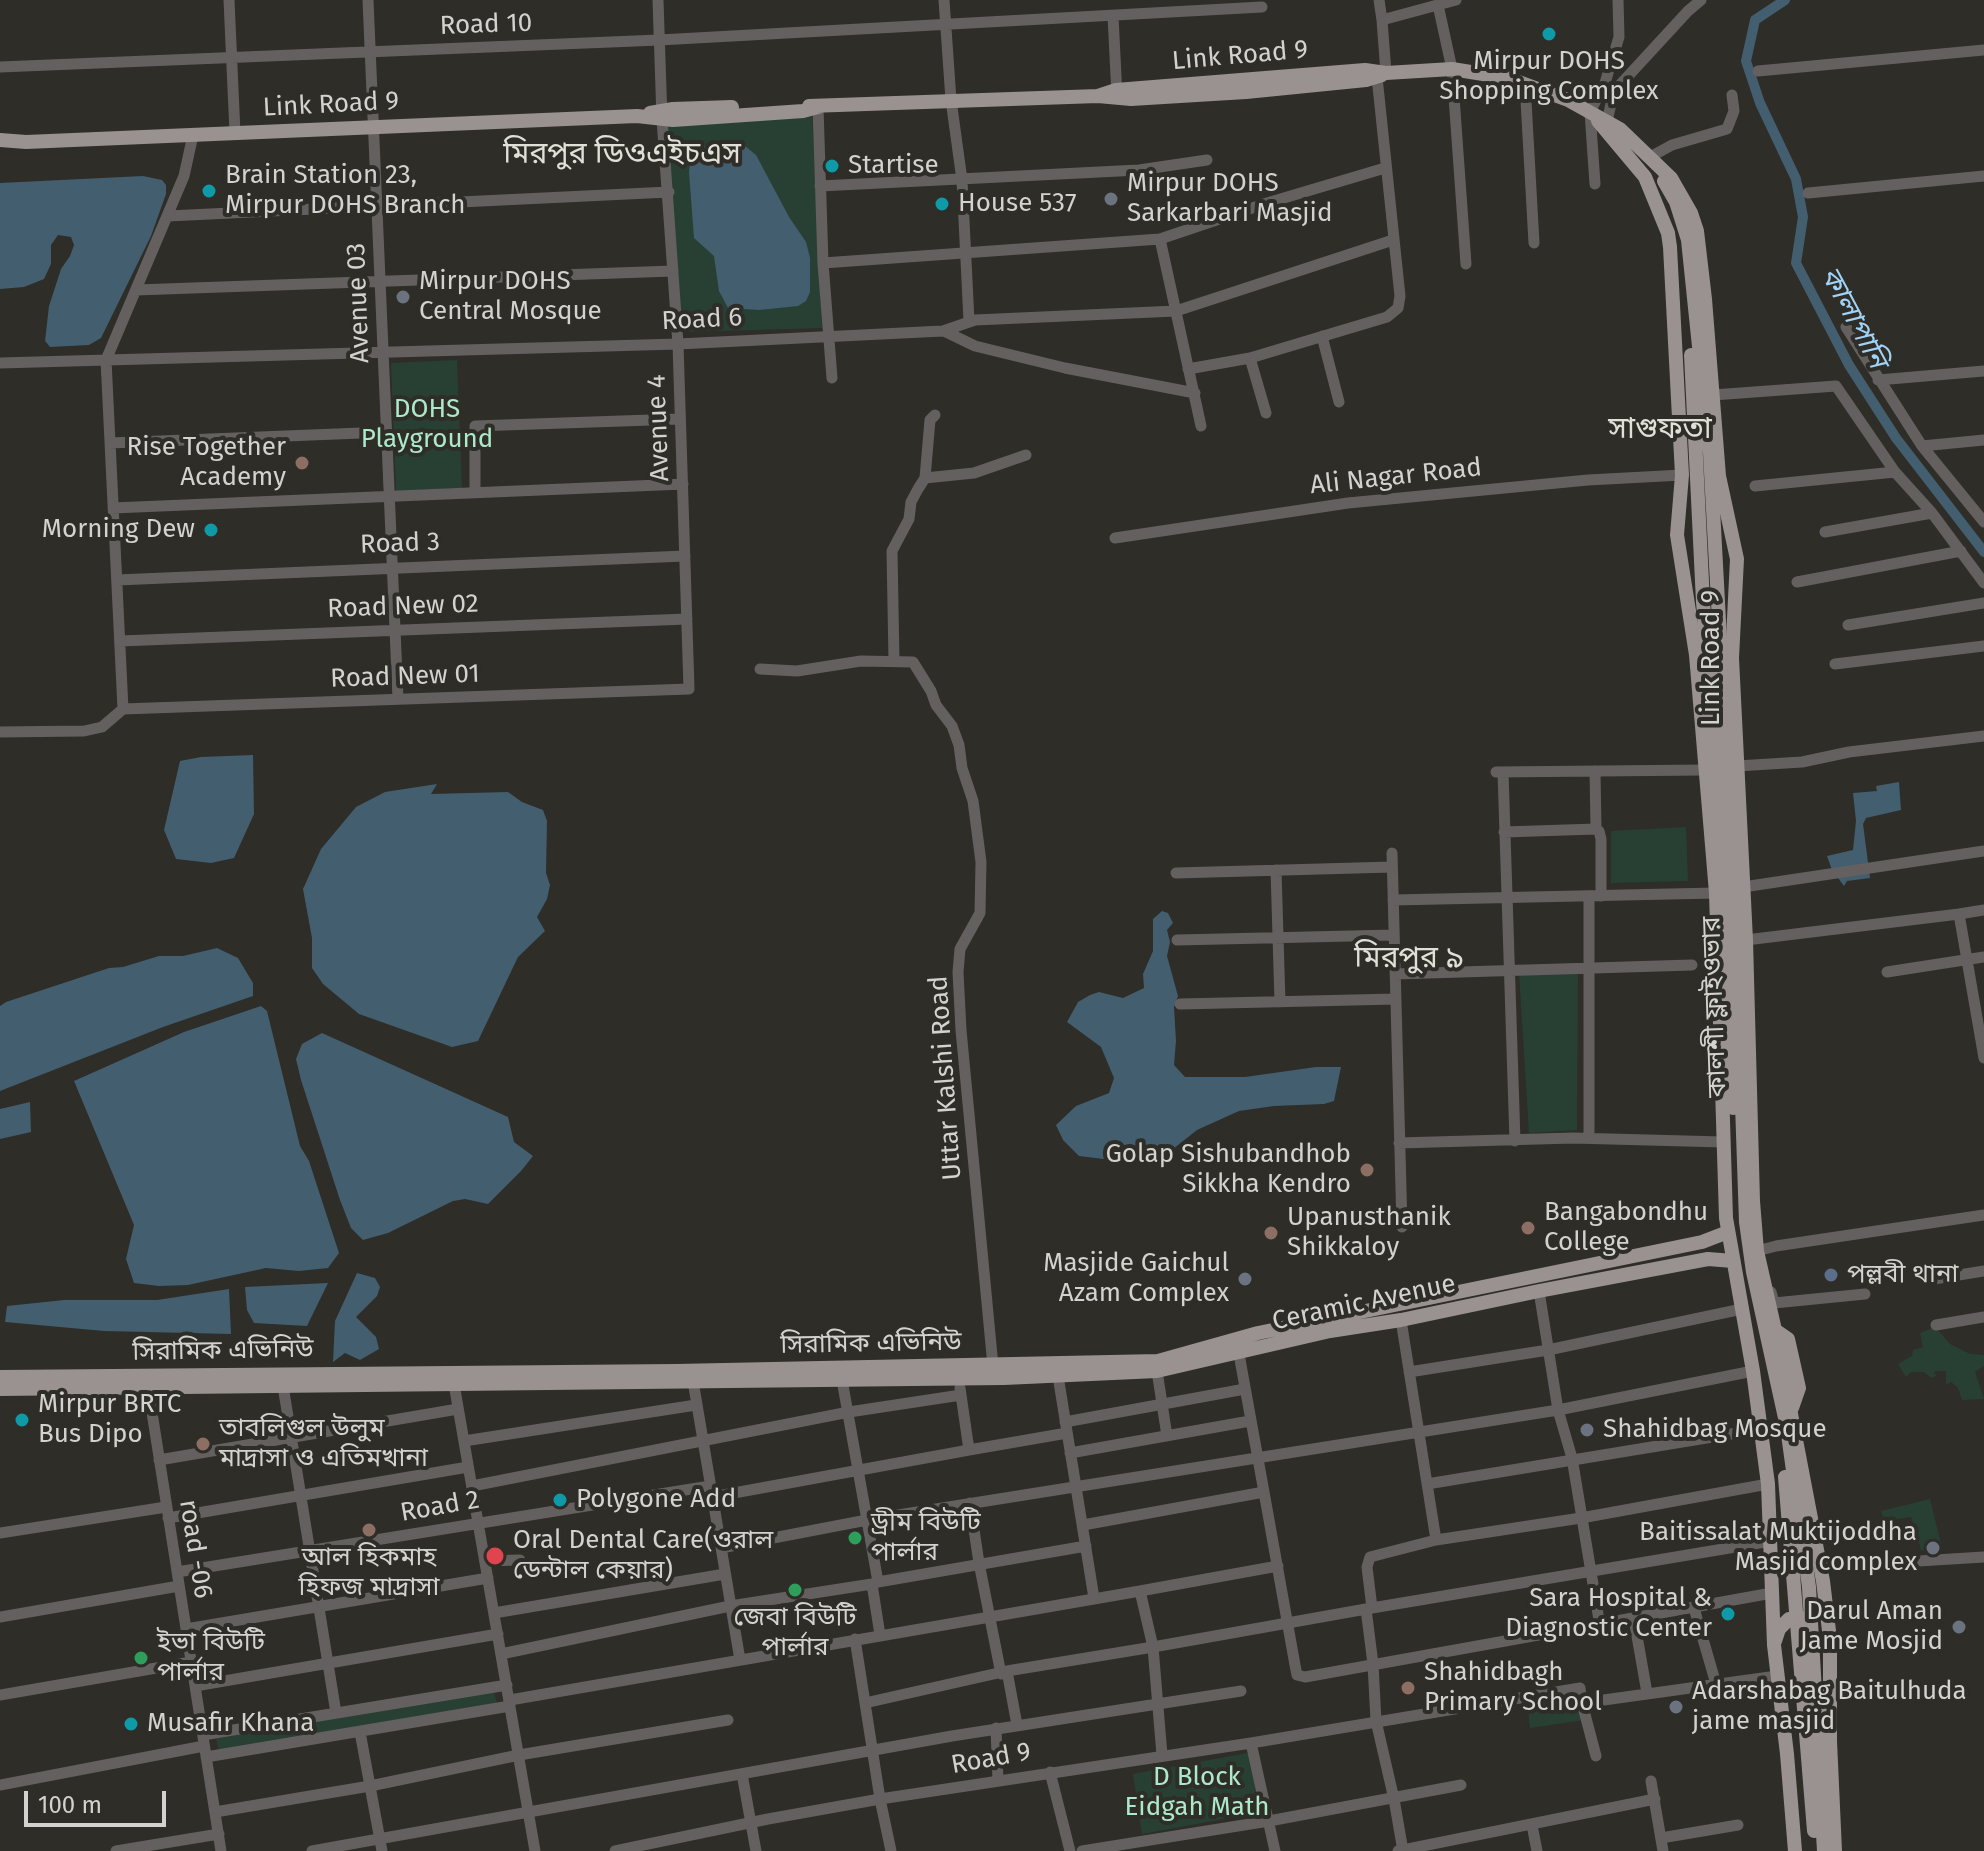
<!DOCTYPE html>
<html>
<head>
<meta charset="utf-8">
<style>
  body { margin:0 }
  #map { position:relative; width:1984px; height:1851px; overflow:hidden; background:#2e2d27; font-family:"Fira Sans",sans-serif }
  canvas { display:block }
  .scale { position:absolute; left:24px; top:1791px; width:142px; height:36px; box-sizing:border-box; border:4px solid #d3d2ce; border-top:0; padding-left:10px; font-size:24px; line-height:28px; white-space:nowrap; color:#d3d2ce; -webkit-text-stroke:6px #2e2d27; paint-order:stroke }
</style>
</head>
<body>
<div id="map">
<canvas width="1984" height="1851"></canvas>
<div class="scale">100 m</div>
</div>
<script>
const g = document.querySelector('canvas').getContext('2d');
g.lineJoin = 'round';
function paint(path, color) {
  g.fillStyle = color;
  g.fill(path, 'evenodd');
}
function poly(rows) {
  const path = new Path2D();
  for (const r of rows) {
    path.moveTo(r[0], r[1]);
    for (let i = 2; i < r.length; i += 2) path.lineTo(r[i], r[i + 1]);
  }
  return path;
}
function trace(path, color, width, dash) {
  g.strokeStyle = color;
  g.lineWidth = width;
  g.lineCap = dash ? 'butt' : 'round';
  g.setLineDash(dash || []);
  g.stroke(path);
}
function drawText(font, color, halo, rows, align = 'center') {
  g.font = font + ' "Fira Sans","Noto Sans Bengali",sans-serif';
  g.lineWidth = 8;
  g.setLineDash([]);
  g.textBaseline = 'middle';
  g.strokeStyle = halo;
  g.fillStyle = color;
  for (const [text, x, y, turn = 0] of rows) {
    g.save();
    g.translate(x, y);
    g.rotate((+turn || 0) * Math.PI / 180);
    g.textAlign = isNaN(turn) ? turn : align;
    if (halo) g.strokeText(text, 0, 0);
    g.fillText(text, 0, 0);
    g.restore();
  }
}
paint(poly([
  [812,112,822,328,682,332,666,123],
  [457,360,462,488,396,491,391,363],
  [1686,827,1688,881,1611,883,1611,831],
  [1519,972,1578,974,1577,1130,1529,1133],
  [1935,1327,1950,1344,1970,1354,1984,1355,1984,1366,1975,1372,1984,1399,1962,1400,1958,1388,1951,1382,1946,1385,1946,1371,1935,1371,1934,1373,1937,1375,1931,1378,1924,1372,1911,1372,1906,1377,1898,1364,1912,1356,1913,1350,1923,1347,1920,1333],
  [1930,1499,1942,1548,1936,1553,1921,1550,1911,1517,1891,1520,1891,1517,1883,1517,1881,1511],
  [493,1688,497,1704,219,1751,216,1739],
  [1580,1693,1584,1720,1530,1728,1527,1702],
  [1253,1752,1262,1812,1142,1834,1133,1774]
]), '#284034');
paint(poly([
  [734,144,745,146,756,155,789,217,806,242,810,258,810,292,806,301,798,306,759,310,728,308,719,291,714,256,694,238,689,172,691,156,701,146],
  [143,176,162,180,166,185,166,194,151,236,101,338,89,345,50,347,45,341,49,306,61,269,70,256,74,245,71,237,58,235,51,245,51,264,44,279,24,287,0,289,0,183],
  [253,755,254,814,234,858,211,863,176,859,164,830,180,761,201,757],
  [1899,782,1901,810,1866,818,1863,824,1870,878,1847,881,1844,886,1832,870,1827,856,1853,850,1856,821,1853,793,1877,791,1876,786],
  [437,784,431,794,508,792,522,802,543,810,547,821,546,873,550,885,547,899,537,917,545,931,518,957,478,1041,452,1047,359,1014,323,984,312,968,312,938,303,889,321,849,356,807,385,792],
  [1162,911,1168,913,1173,923,1167,930,1170,942,1167,956,1178,996,1174,1007,1176,1041,1174,1065,1185,1077,1245,1077,1316,1067,1341,1067,1334,1101,1324,1104,1274,1106,1239,1111,1197,1130,1153,1165,1079,1156,1063,1140,1056,1125,1076,1106,1109,1093,1114,1078,1101,1047,1067,1022,1078,1002,1090,995,1099,992,1123,998,1144,988,1143,974,1153,951,1153,919],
  [217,948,238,958,253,983,253,996,163,1027,0,1091,0,1006,6,1002,109,968,123,967,159,956,183,956],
  [261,1006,267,1011,300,1146,309,1161,339,1253,328,1268,299,1271,266,1268,188,1285,159,1286,134,1283,126,1259,134,1225,74,1081,184,1032],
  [322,1033,508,1117,514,1142,533,1156,521,1171,488,1204,465,1199,453,1201,388,1233,363,1240,351,1228,340,1200,301,1080,296,1059,302,1044],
  [30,1102,31,1132,0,1139,0,1109],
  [357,1273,375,1278,380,1287,377,1296,356,1317,376,1337,379,1349,360,1360,345,1353,333,1362,335,1321],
  [328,1283,307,1326,254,1323,247,1310,245,1287],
  [229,1289,231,1334,104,1331,5,1322,7,1306,64,1300,157,1300]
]), '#435e6f');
trace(poly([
  [1785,0,1755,20,1746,61,1760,103,1796,179,1803,217,1796,263,1849,365,1896,438,1984,552]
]), '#435e6f', 10);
trace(poly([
  [229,0,235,133],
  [368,0,398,699],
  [944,0,951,100,962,180,969,321],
  [1379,0,1382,20],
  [1438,5,1452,69,1466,264],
  [1113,16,1117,96],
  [0,67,659,40,1262,7],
  [1758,71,1984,50],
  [1386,73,1382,20,1456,0],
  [1525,83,1534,243],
  [818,107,823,263,832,378],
  [1607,121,1611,104,1618,87,1688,11,1701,0],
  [1650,157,1672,145,1727,129,1734,111,1732,95],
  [1595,184,1590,112,1605,83,1619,37,1618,0],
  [820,186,1139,170,1207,160],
  [1808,193,1984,176],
  [168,216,669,192],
  [1160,239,1201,426],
  [823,263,1160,239,1267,203,1385,168],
  [136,290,673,271],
  [1846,327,1922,446,1984,522],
  [944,331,975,346,1065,368,1195,393],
  [1322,336,1339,402],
  [1250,358,1266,413],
  [0,363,678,344,943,331,975,320,1176,311,1393,240],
  [1188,369,1250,358,1387,317,1398,308,1400,296,1377,77],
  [1878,380,1984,371],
  [1713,395,1836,386,1895,472,1932,513,1984,583],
  [110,443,386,432],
  [1922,446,1984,440],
  [925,478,930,420,935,415],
  [1755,486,1895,472],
  [475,492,475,426,680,419],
  [113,508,683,484],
  [1825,532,1932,513],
  [1115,538,1348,503,1588,480,1682,475],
  [117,580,685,556],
  [1797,582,1961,551],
  [1848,625,1984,603],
  [120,641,687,619],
  [894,661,892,551,909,519,911,502,918,489,925,478,974,473,1026,455],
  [1835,664,1984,646],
  [760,669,797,671,861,661,913,662,931,691,936,705,952,726,959,745,962,768,973,801,981,862,980,913,960,949,958,972,961,1030,993,1366],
  [123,709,689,689,678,344,662,119,658,0],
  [0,732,84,731,102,727,123,709,106,360,184,176,193,135],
  [1737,766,1802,762,1849,752,1984,736],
  [1595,771,1596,829],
  [1496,772,1704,770],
  [1503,772,1515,1141],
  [1504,832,1596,829,1599,831,1601,839,1601,896],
  [1392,853,1402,1227],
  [1276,870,1280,1002],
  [1176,873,1392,867],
  [1743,887,1984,851],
  [1589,896,1589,1138],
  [1393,900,1716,893],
  [1984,910,1959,914,1984,1058],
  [1177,940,1394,935],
  [1746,940,1959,914],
  [1887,972,1984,957],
  [1395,974,1692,965],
  [1180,1004,1396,999],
  [1399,1143,1573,1138,1723,1142],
  [1757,1251,1776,1246,1984,1215],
  [1928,1280,1984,1271],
  [1539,1291,1558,1410,1572,1458,1600,1626],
  [1771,1292,1774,1303,1865,1294],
  [1401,1320,1436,1540],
  [1936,1325,1984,1317],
  [1157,1371,1167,1436],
  [1409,1372,1548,1350,1742,1309],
  [1058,1376,1094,1598],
  [842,1380,878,1582,872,1584,880,1635],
  [693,1381,740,1660],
  [454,1384,535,1851],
  [283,1386,336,1713],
  [148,1387,221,1851],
  [1065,1422,1245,1389],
  [464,1441,696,1405],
  [969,1450,1067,1433],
  [1070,1453,1250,1421],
  [159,1460,458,1409],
  [1427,1484,1761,1429],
  [472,1486,849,1412,961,1395],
  [1264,1492,1295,1665,1297,1675,1305,1677,1772,1593],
  [712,1497,969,1450,960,1388],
  [970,1503,979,1563,1001,1674],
  [168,1518,468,1467],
  [1083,1525,1264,1492,1239,1354],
  [0,1533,166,1507],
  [721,1548,867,1520,1558,1410,1753,1371],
  [485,1561,520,1560],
  [1821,1567,1984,1557],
  [177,1572,710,1486],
  [878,1582,1086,1546],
  [1140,1591,1278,1566],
  [1372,1608,1771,1541],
  [1694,1608,1716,1684],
  [494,1613,725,1574],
  [0,1617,179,1586],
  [1634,1619,1647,1693],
  [186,1629,488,1578],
  [855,1639,880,1799,891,1851],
  [501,1654,730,1606,872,1584],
  [1007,1671,1017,1725],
  [195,1686,498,1634],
  [0,1695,191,1662],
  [510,1700,1140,1591,1153,1647,1366,1609],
  [865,1703,1007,1671,1153,1647,1162,1755],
  [1582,1703,1596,1756],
  [996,1728,998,1781],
  [360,1732,382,1851],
  [203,1735,507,1685],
  [1251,1743,1275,1851],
  [206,1757,510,1706],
  [1050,1772,1070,1851],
  [742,1774,756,1851],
  [1651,1781,1663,1851],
  [0,1785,204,1746],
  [215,1812,370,1786,519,1755,728,1720],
  [1532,1825,1537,1851],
  [1661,1838,1738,1825],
  [116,1851,219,1834],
  [312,1851,952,1736,1241,1691],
  [615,1851,768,1819,880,1799,1251,1743,1580,1688,1582,1703,1777,1676],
  [1082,1851,1269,1821,1461,1785],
  [1398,1851,1655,1799],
  [1403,1851,1394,1799,1376,1721,1373,1664,1366,1609,1372,1608,1367,1567,1370,1557,1436,1540,1581,1518,1768,1484]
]), '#64605f', 11);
trace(poly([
  [1098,96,1116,90,1365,70,1386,73,1452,69,1508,78,1568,100,1620,129,1671,178,1691,213,1697,231,1705,299,1719,476,1737,559,1732,658,1746,940,1753,1201,1757,1251,1775,1330,1823,1581,1830,1639,1830,1741,1835,1851],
  [809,106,1098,96,1131,99,1246,92,1366,80,1382,75],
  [650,113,673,109,732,107],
  [1598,121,1645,177,1668,233,1670,247,1682,475,1677,535,1696,655,1716,893,1726,1218,1753,1371,1768,1484,1774,1645,1787,1754,1795,1851],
  [0,140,26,142,637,116,673,120,803,111,818,107],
  [1775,1330,1788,1339,1799,1388,1792,1408],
  [0,1377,676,1371,1158,1361,1258,1333,1702,1242,1728,1232],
  [0,1389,1004,1378,1157,1371,1330,1331,1401,1320,1539,1291,1708,1259,1733,1261],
  [1775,1641,1779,1629,1789,1619,1809,1618]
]), '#999290', 14);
trace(poly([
  [1664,181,1676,202,1688,240,1710,453,1737,956,1746,1222,1753,1272,1787,1427,1809,1587,1824,1851],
  [1691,355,1703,602,1717,772,1733,1108],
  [1785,1477,1814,1831]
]), '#999290', 14);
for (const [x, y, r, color] of [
  [1549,34,8,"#0f9aa8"],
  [832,166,8,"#0f9aa8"],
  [209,191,8,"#0f9aa8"],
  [1111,199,8,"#6b7280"],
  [942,204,8,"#0f9aa8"],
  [403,297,8,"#6b7280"],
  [302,463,8,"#8d6e63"],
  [211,530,8,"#0f9aa8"],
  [1367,1170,8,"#8d6e63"],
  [1528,1228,8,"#8d6e63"],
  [1271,1233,8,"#8d6e63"],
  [1831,1275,8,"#5c6f8a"],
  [1245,1279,8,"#6b7280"],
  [22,1420,8,"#0f9aa8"],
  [1587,1430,8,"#6b7280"],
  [203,1444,8,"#8d6e63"],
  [560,1500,8,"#0f9aa8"],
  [369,1530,8,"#8d6e63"],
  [855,1538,8,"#2e9e5b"],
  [1933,1548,8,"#6b7280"],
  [495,1556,10,"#e0444e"],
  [795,1590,8,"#2e9e5b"],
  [1728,1614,8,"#0f9aa8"],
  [1959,1627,8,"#6b7280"],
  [141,1658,8,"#2e9e5b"],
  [1408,1688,8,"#8d6e63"],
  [1676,1707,8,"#6b7280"],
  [131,1724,8,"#0f9aa8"]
]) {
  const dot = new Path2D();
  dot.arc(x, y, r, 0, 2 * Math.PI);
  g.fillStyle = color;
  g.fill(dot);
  trace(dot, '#2e2d27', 3);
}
drawText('26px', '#d3d2ce', '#2e2d27', [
  ["Road 10",486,25,-2],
  ["Link Road 9",1240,56,-5],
  ["Link Road 9",331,105,-3],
  ["Avenue 03",359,303,-92],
  ["Road 6",702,320,-3],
  ["Avenue 4",659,428,-92],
  ["Ali Nagar Road",1396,477,-6],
  ["Road 3",400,544,-2],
  ["Road New 02",403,607,-2],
  ["Link Road 9",1712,658,-90],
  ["Road New 01",405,677,-2],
  ["কালশী ফ্লাইওভার",1715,1007,-92],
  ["Uttar Kalshi Road",946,1078,-94],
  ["Ceramic Avenue",1364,1303,-12],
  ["সিরামিক এভিনিউ",871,1344,-1],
  ["সিরামিক এভিনিউ",223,1351,-1],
  ["Road 2",440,1507,-10],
  ["road -06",195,1549,81],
  ["Road 9",991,1759,-10]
]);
drawText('26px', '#d3d2ce', '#2e2d27', [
  ["Mirpur DOHS",1549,62,"center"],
  ["Shopping Complex",1549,92,"center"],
  ["Startise",848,166],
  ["Brain Station 23,",225,176],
  ["Mirpur DOHS Branch",225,206],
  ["Mirpur DOHS",1127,184],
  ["Sarkarbari Masjid",1127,214],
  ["House 537",958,204],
  ["Mirpur DOHS",419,282],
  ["Central Mosque",419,312],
  ["Rise Together",286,448,"right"],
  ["Academy",286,478,"right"],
  ["Morning Dew",195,530,"right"],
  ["Golap Sishubandhob",1351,1155,"right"],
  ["Sikkha Kendro",1351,1185,"right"],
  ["Bangabondhu",1544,1213],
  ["College",1544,1243],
  ["Upanusthanik",1287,1218],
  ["Shikkaloy",1287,1248],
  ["Masjide Gaichul",1229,1264,"right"],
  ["Azam Complex",1229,1294,"right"],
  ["পল্লবী থানা",1847,1275],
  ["Mirpur BRTC",38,1405],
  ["Bus Dipo",38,1435],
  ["তাবলিগুল উলুম",219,1429],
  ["মাদ্রাসা ও এতিমখানা",219,1459],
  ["Shahidbag Mosque",1603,1430],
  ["Polygone Add",576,1500],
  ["ড্রীম বিউটি",871,1523],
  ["পার্লার",871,1553],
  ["Baitissalat Muktijoddha",1917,1533,"right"],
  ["Masjid complex",1917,1563,"right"],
  ["Oral Dental Care(ওরাল",513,1541],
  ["ডেন্টাল কেয়ার)",513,1571],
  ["আল হিকমাহ",369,1558,"center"],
  ["হিফজ মাদ্রাসা",369,1588,"center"],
  ["Sara Hospital &",1712,1599,"right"],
  ["Diagnostic Center",1712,1629,"right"],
  ["Darul Aman",1943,1612,"right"],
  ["Jame Mosjid",1943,1642,"right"],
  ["জেবা বিউটি",795,1618,"center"],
  ["পার্লার",795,1648,"center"],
  ["ইভা বিউটি",157,1643],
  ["পার্লার",157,1673],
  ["Shahidbagh",1424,1673],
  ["Primary School",1424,1703],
  ["Adarshabag Baitulhuda",1692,1692],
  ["jame masjid",1692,1722],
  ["Musafir Khana",147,1724]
], 'left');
drawText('26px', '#ade8ca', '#2e2d27', [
  ["DOHS",427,410],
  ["Playground",427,440],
  ["D Block",1197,1778],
  ["Eidgah Math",1197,1808]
]);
drawText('italic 28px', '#a0d3f7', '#2e2d27', [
  ["কালাপানি",1853,318,62]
]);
drawText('30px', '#e1e0d8', '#2e2d27', [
  ["মিরপুর ডিওএইচএস",622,155],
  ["সাগুফতা",1660,430],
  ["মিরপুর ৯",1409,959]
]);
</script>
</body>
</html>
